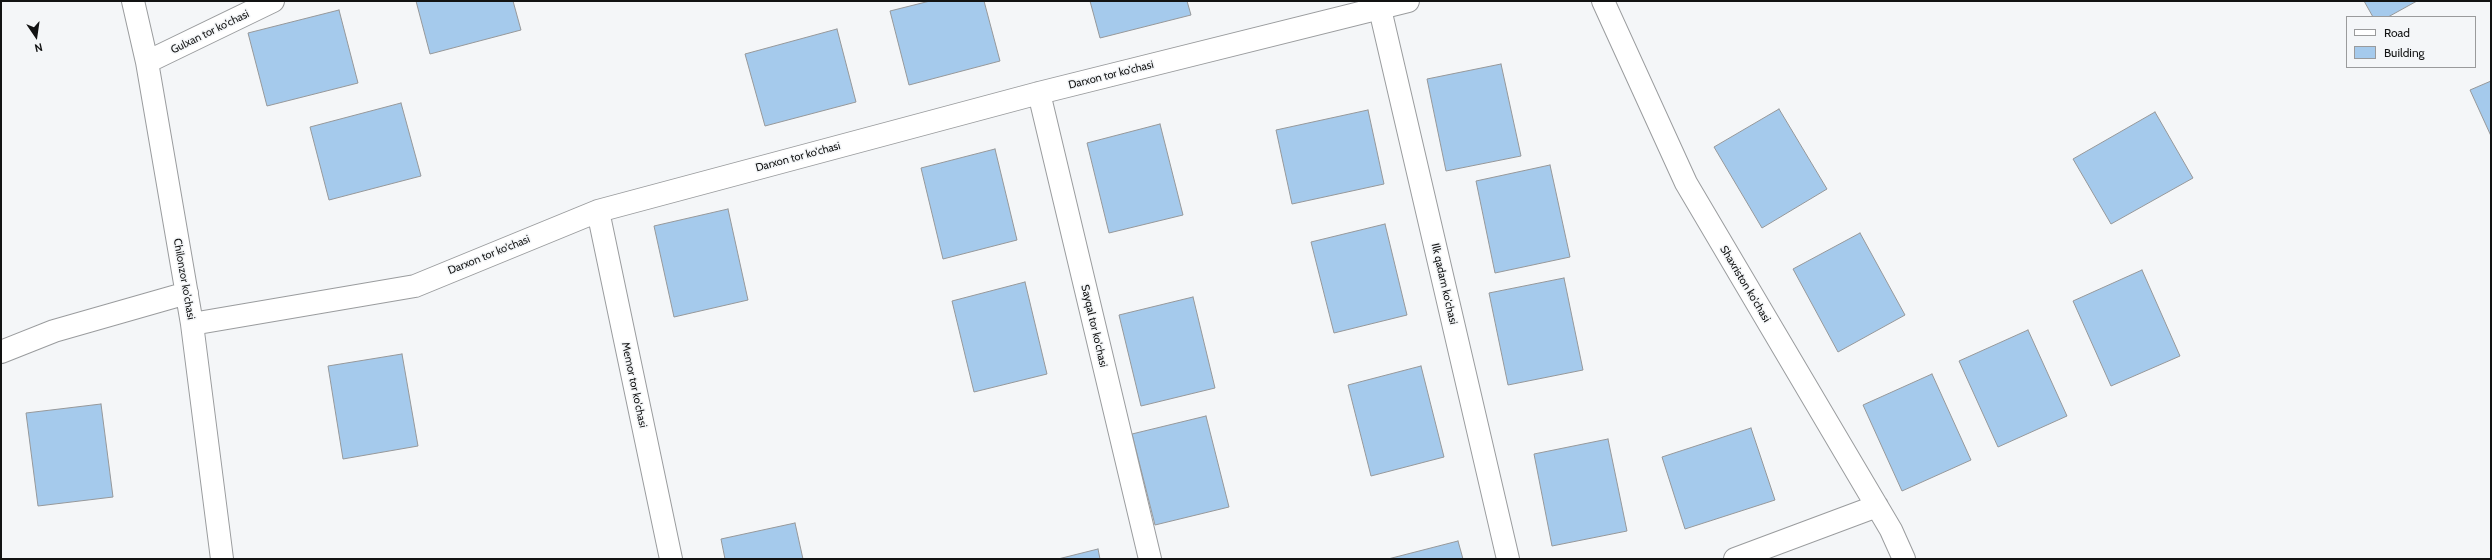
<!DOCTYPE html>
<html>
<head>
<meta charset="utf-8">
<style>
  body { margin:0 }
  #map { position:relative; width:2492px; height:560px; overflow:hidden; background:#f4f6f8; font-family:Cabin,sans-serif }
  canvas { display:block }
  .frame { position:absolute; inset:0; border:2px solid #121313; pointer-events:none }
  .legend { position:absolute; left:2346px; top:16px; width:130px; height:52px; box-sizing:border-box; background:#f4f6f8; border:1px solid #9a9b9c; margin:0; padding:5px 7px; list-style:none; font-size:12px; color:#121313 }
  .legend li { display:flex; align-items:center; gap:8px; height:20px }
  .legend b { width:20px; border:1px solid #9a9b9c }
  .north { position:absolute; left:16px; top:16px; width:40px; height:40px; -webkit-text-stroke:3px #f4f6f8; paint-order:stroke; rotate:167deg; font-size:11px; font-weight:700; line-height:16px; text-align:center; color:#121313 }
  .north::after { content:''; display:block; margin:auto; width:14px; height:18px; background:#121313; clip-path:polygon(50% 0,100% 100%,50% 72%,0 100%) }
</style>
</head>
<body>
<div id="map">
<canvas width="2492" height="560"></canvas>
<div class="frame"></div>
<ul class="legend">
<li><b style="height:5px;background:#fff"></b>Road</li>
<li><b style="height:11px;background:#a5caec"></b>Building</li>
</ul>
<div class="north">N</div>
</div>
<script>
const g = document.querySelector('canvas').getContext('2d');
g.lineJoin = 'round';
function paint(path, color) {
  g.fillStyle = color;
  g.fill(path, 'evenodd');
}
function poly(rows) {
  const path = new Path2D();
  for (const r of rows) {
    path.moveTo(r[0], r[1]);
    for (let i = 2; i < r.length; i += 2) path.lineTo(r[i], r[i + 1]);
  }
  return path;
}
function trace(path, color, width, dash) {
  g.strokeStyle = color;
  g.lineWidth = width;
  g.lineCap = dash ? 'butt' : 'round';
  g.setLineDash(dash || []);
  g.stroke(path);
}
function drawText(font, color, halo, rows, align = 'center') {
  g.font = font + ' Cabin,sans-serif';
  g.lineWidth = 3;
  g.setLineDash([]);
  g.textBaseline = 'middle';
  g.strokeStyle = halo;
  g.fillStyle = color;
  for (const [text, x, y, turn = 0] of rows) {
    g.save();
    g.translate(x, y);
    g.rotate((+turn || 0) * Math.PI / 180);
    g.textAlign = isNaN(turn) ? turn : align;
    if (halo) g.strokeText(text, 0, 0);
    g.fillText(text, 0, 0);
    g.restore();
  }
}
const building = poly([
  [416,1,513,1,521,30,430,54,416,1],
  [930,1,984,1,1000,61,909,85,890,11,930,1],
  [1090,1,1187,1,1191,15,1100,38,1090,1],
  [2364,1,2417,1,2388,17,2373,17,2364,1],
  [339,10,358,83,267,106,248,33,339,10],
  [837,29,856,102,765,126,745,54,837,29],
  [1501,64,1521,156,1446,171,1427,79,1501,64],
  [2491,81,2491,136,2470,90,2491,81],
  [401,103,421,176,329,200,310,127,401,103],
  [1779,109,1827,189,1762,228,1714,147,1779,109],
  [1368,110,1384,184,1292,204,1276,130,1368,110],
  [2155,112,2193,178,2111,224,2073,159,2155,112],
  [1160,124,1183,215,1109,233,1087,143,1160,124],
  [995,149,1017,240,943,259,921,168,995,149],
  [1550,165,1570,257,1495,273,1476,181,1550,165],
  [728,209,748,300,674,317,654,226,728,209],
  [1385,224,1407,315,1334,333,1311,242,1385,224],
  [1860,233,1905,315,1838,352,1793,269,1860,233],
  [2142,270,2180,356,2111,386,2073,301,2142,270],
  [1564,278,1583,370,1508,385,1489,293,1564,278],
  [1025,282,1047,374,974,392,952,301,1025,282],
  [1193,297,1215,388,1141,406,1119,315,1193,297],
  [2028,330,2067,416,1998,447,1959,361,2028,330],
  [402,354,418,446,343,459,328,366,402,354],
  [1421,366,1444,457,1371,476,1348,385,1421,366],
  [1932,374,1971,460,1902,491,1863,405,1932,374],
  [101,404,113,497,38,506,26,413,101,404],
  [1206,416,1229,507,1155,525,1132,434,1206,416],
  [1751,428,1775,500,1685,529,1662,457,1751,428],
  [1608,439,1627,531,1552,546,1534,454,1608,439],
  [795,523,803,559,725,559,721,539,795,523],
  [1458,541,1463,559,1388,559,1458,541],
  [1098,549,1100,559,1058,559,1098,549]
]);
paint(building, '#a5caec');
trace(building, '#96989a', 1);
const minor = poly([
  [133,1,147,62,192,324,222,559],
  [1603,1,1686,183,1891,530,1904,559],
  [1380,9,1508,559],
  [147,62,273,1],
  [1039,93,1150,559],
  [598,211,671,559],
  [192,324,415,286,598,211,1039,93,1408,1],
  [1,352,54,331,187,293],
  [1735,559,1877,506]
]);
trace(minor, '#9a9c9e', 24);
trace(minor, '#fff', 22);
drawText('11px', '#121313', '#f4f6f8', [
  ["Gulxan tor ko'chasi",210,32,-26],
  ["Darxon tor ko'chasi",1111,75,-14],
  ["Darxon tor ko'chasi",798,157,-15],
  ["Darxon tor ko'chasi",489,255,-22],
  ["Chilonzor ko'chasi",184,279,80],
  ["Ilk qadam ko'chasi",1444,284,77],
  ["Shaxriston ko'chasi",1745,284,59],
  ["Sayqal tor ko'chasi",1094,326,77],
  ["Memor tor ko'chasi",634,385,78]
]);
</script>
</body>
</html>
